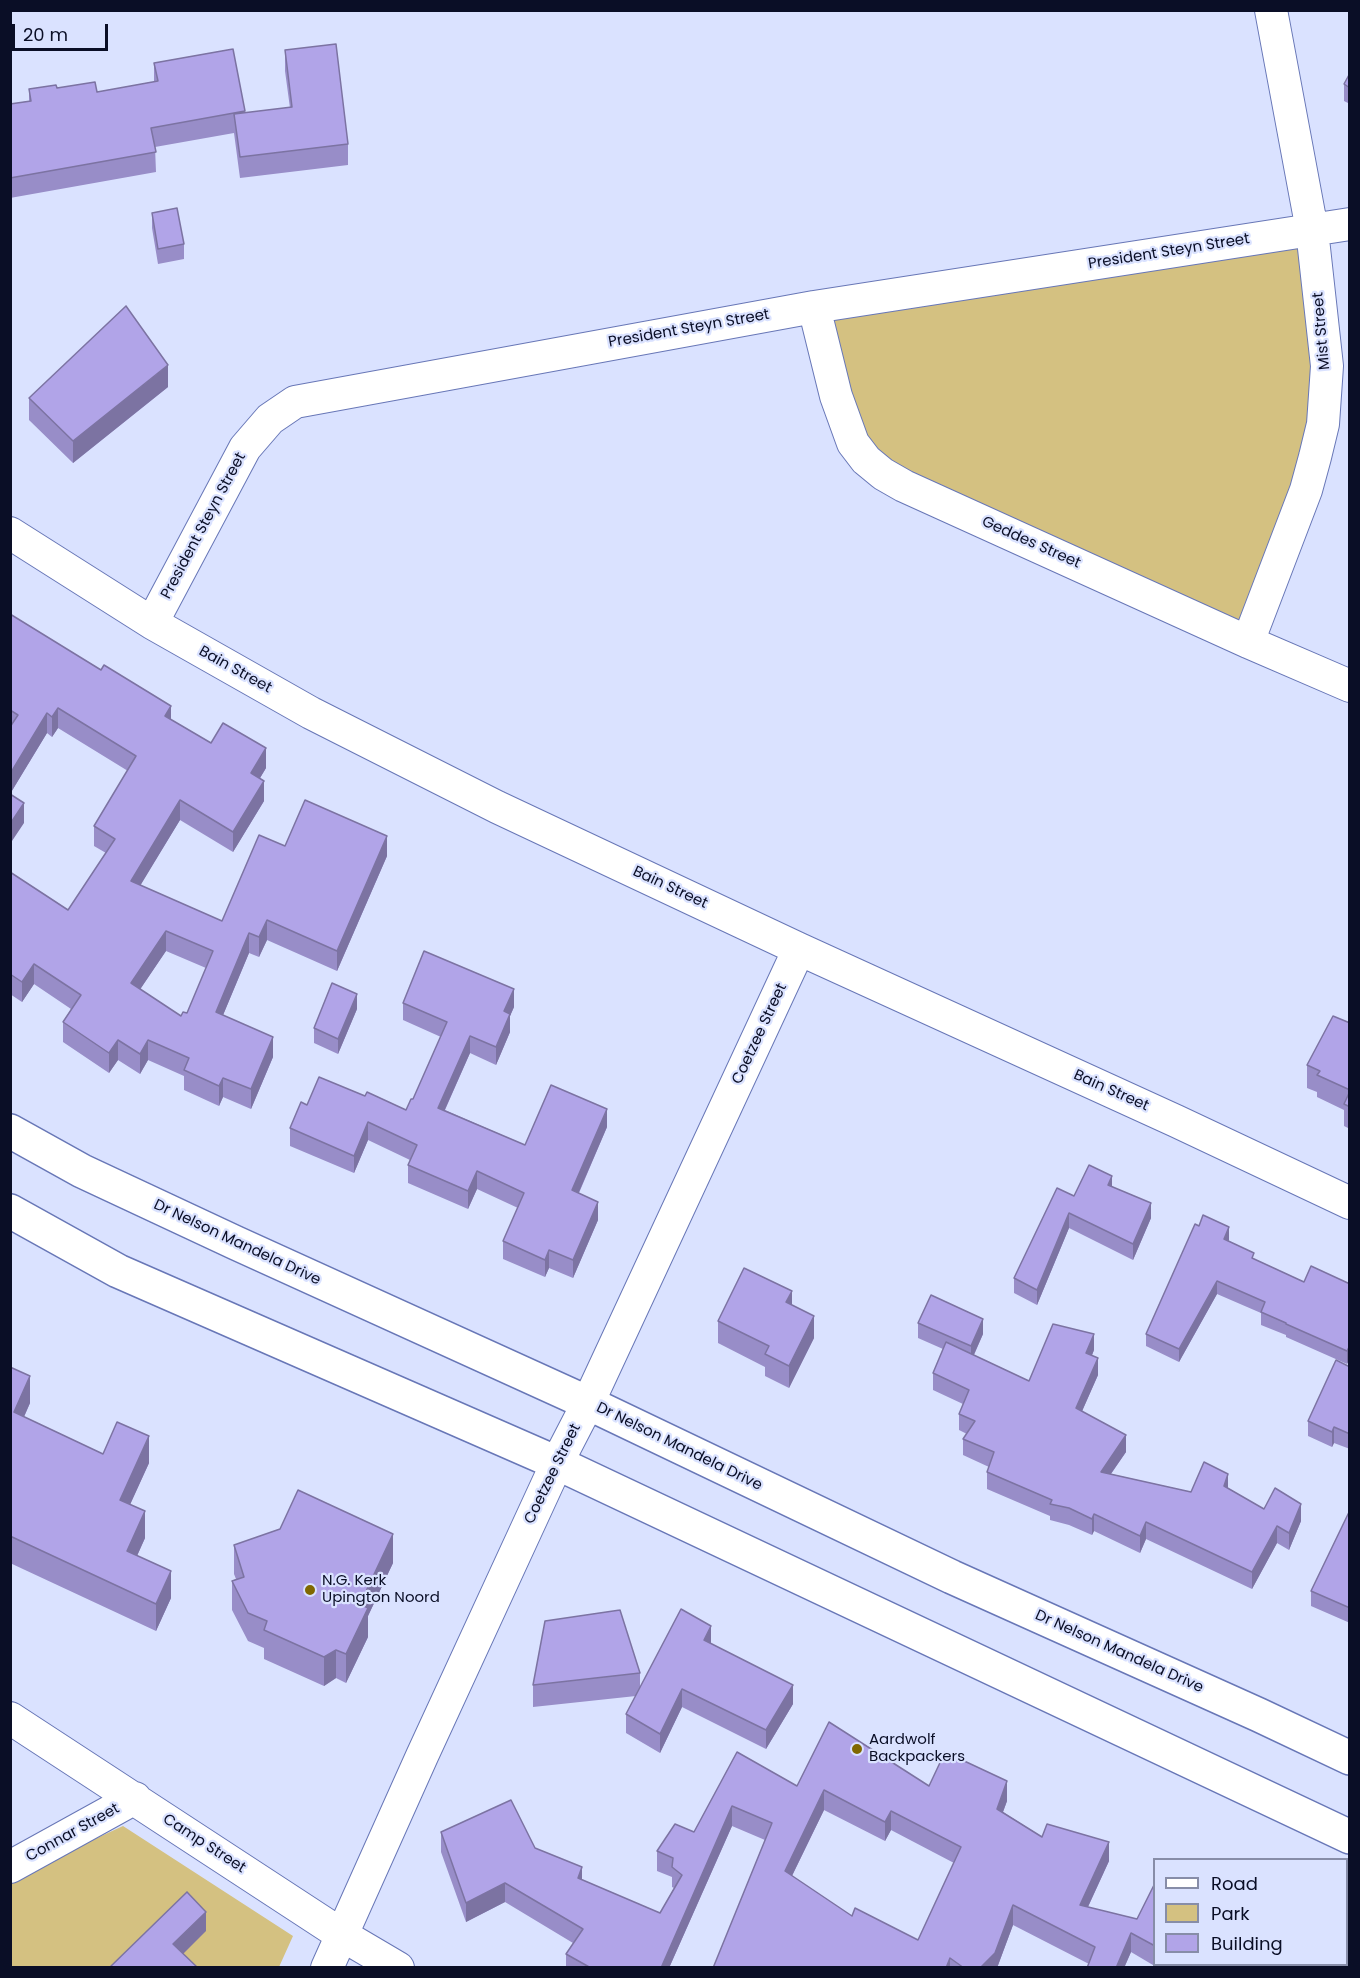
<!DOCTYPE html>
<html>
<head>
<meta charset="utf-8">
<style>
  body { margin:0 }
  #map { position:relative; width:1360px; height:1978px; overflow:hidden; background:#dae2ff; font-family:Poppins,sans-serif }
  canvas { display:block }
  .frame { position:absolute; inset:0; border:12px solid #0a0e26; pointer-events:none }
  .legend { position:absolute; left:1153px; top:1858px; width:195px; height:108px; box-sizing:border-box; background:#dae2ff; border:2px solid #878da8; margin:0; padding:8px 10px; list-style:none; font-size:18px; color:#0a0e26 }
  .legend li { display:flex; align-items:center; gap:12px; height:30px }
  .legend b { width:30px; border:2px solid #878da8 }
  .scale { position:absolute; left:12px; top:24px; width:96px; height:27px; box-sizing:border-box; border:3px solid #0a0e26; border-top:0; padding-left:8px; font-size:18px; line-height:21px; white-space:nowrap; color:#0a0e26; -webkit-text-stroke:4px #dae2ff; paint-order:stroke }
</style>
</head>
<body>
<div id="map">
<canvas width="1360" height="1978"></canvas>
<div class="frame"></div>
<ul class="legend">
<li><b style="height:8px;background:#fff"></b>Road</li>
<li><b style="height:16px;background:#d4c181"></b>Park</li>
<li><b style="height:16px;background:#b1a4e8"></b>Building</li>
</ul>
<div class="scale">20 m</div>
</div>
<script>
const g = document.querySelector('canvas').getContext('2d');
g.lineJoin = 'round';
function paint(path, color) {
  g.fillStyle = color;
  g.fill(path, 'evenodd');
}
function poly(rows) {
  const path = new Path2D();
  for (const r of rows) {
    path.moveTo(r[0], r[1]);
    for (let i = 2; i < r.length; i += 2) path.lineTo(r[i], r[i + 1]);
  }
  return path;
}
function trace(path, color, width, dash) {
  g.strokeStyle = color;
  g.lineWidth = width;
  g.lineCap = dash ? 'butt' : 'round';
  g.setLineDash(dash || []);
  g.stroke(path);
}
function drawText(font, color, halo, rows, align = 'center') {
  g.font = font + ' Poppins,sans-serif';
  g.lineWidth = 4.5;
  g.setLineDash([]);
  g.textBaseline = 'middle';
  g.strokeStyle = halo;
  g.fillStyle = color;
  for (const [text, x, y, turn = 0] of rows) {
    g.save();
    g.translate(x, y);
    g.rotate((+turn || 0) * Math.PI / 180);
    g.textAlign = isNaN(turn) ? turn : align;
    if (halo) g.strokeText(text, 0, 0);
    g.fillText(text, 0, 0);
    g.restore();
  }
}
paint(poly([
  [1301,236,1322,362,1314,435,1237,637,854,457,827,311],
  [123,1826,293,1936,279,1967,11,1967,10,1878]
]), '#d4c181');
const street = poly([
  [814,307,836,396,853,443,866,460,883,474,904,486,1248,642,1350,686],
  [10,533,152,623,311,713,497,807,799,949,1176,1121,1350,1203],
  [152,623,245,448,270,419,295,402,814,307,1350,224],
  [1248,642,1306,490,1315,457,1323,424,1327,366,1312,230,1271,10],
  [10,1718,342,1935,398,1968],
  [10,1867,135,1798],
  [327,1968,422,1756,557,1463,588,1403,799,949]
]);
const secondary = poly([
  [10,1131,82,1171,236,1243,588,1403,952,1577,1259,1715,1350,1758],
  [10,1211,118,1271,557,1463,1350,1837]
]);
trace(street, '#6877b7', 34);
trace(secondary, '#6877b7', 36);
trace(street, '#fff', 32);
trace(secondary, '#fff', 33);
paint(poly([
  [233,49,245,113,290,108,285,71,285,50,348,144,348,165,240,178,234,133,155,147,156,172,10,198,10,104,29,101,29,89,57,88,97,92,154,82,154,63],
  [1350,73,1350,104,1344,101,1344,84],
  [152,213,184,244,184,259,158,264,152,228],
  [168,387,73,463,29,420,29,398],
  [10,614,171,720,211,743,266,768,260,778,264,801,233,852,180,820,140,885,222,921,285,846,387,856,337,971,267,940,259,957,249,953,223,1015,273,1057,251,1109,223,1097,219,1106,184,1090,184,1076,148,1060,140,1074,118,1060,109,1073,63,1042,63,1022,71,1009,34,984,22,1002,10,994,10,872,68,910,106,853,94,846,94,826,128,771,58,728,52,737,47,733,10,794],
  [166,951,206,968,187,1013,181,1016,140,989],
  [403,1003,514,1007,510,1016,510,1032,496,1065,470,1053,445,1110,525,1145,607,1127,579,1193,598,1220,573,1278,549,1268,545,1277,503,1259,503,1241,518,1208,477,1189,468,1209,408,1183,408,1165,410,1160,368,1140,354,1173,290,1146,290,1128,307,1105,365,1096,406,1110,413,1099,441,1037,403,1020],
  [357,1009,338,1054,314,1043,314,1028],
  [1350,1023,1350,1129,1344,1126,1344,1110,1317,1097,1317,1092,1307,1088,1307,1065],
  [1112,1186,1151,1218,1133,1260,1069,1228,1037,1305,1014,1293,1014,1278,1074,1196],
  [1229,1241,1254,1259,1304,1282,1350,1284,1350,1358,1347,1364,1286,1337,1286,1335,1261,1325,1261,1313,1217,1294,1179,1362,1146,1346,1146,1334],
  [792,1305,814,1338,789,1388,765,1376,765,1367,718,1343,718,1321],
  [918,1323,983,1334,974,1355,1029,1381,1094,1350,1092,1355,1098,1375,1082,1411,1126,1452,1111,1474,1191,1492,1228,1488,1264,1509,1301,1521,1289,1550,1277,1543,1252,1589,1146,1539,1140,1553,1094,1531,1092,1535,1069,1525,1050,1520,1050,1516,987,1489,987,1472,989,1467,963,1455,963,1439,967,1434,959,1430,959,1414,963,1404,933,1390,933,1373,943,1349,918,1338],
  [10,1367,30,1403,24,1417,103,1454,149,1463,130,1504,145,1538,137,1556,171,1598,156,1631,10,1563],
  [1350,1367,1350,1449,1334,1443,1332,1447,1308,1436,1308,1421],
  [1350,1510,1350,1623,1311,1606,1311,1591],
  [234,1545,393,1563,368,1616,368,1637,346,1683,336,1678,324,1686,264,1659,264,1648,248,1641,232,1610,232,1581,236,1579,234,1574],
  [711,1643,793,1704,766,1749,682,1707,660,1753,626,1733,626,1714,636,1696,533,1707,533,1685,640,1673,640,1687],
  [737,1752,797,1786,929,1786,1007,1801,1003,1812,1042,1837,1109,1861,1088,1907,1137,1919,1155,1883,1155,1965,1347,1965,1350,1968,1158,1968,1131,1952,1124,1968,1087,1968,1089,1964,1013,1925,997,1968,713,1968,765,1840,732,1826,669,1968,566,1968,566,1954,573,1943,505,1902,466,1922,441,1852,441,1832,535,1848,582,1880,660,1913,674,1888,672,1887,672,1877,657,1871,657,1851,694,1832],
  [824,1810,885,1841,891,1830,954,1863,918,1940,852,1916,792,1876]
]), '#988dc8');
paint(poly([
  [168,365,168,387,73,463,73,441],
  [171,706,171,726,165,716],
  [58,708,58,728,52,737,52,717],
  [47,713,47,733,10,794,10,774],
  [266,748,266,768,251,793,251,773],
  [264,781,264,801,233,852,233,832],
  [180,800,180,820,131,901,131,881],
  [24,803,24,823,10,844,10,824],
  [387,836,387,856,337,971,337,951],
  [267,920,267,940,259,957,259,937],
  [166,931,166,951,131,1003,131,983],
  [249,933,249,953,216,1032,216,1012],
  [34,964,34,984,22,1002,22,982],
  [514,989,514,1007,510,1016,510,1032,496,1065,496,1047,504,1011],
  [357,994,357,1009,338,1054,338,1039],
  [470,1036,470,1053,438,1125,438,1108],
  [273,1037,273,1057,251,1109,251,1089],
  [118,1040,118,1060,109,1073,109,1053],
  [148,1040,148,1060,140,1074,140,1054],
  [223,1078,223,1097,219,1106,219,1086],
  [607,1109,607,1127,572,1208,572,1190],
  [368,1122,368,1140,354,1173,354,1156],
  [477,1171,477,1189,468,1209,468,1191],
  [1112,1176,1112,1191,1108,1185],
  [598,1202,598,1220,573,1278,573,1260],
  [1151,1203,1151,1218,1133,1260,1133,1244],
  [1069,1213,1069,1228,1037,1305,1037,1290],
  [1229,1227,1229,1240,1224,1251,1224,1239],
  [549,1250,549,1268,545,1277,545,1260],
  [1217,1281,1217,1294,1179,1362,1179,1349],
  [792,1291,792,1314,786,1302],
  [814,1316,814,1338,789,1388,789,1366],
  [983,1319,983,1334,971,1361,971,1346],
  [1094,1334,1094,1350,1086,1370,1086,1353],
  [1350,1345,1350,1358,1347,1364,1347,1351],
  [1098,1358,1098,1375,1076,1425,1076,1408],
  [30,1376,30,1403,14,1439,14,1412],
  [1334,1427,1334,1443,1332,1447,1332,1432],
  [1126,1435,1126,1452,1101,1488,1101,1472],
  [149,1436,149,1463,120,1527,120,1500],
  [1228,1474,1228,1490,1224,1486],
  [1301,1504,1301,1521,1289,1550,1289,1533],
  [145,1511,145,1538,127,1578,127,1551],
  [1094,1514,1094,1531,1092,1535,1092,1519],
  [1146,1522,1146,1539,1140,1553,1140,1536],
  [1277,1526,1277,1543,1252,1589,1252,1572],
  [393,1534,393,1563,368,1616,368,1637,346,1683,346,1654,360,1604],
  [171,1571,171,1598,156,1631,156,1604],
  [711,1626,711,1645,704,1640],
  [336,1650,336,1678,324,1686,324,1657],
  [793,1685,793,1704,766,1749,766,1730],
  [682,1689,682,1707,660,1753,660,1734],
  [1007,1781,1007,1801,997,1828,997,1809],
  [824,1790,824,1810,785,1890,785,1871],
  [732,1806,732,1826,669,1968,661,1968],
  [891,1811,891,1830,885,1841,885,1822],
  [1109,1842,1109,1861,1080,1924,1080,1905],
  [582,1867,582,1886,578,1878],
  [505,1883,505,1902,466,1922,466,1903],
  [1013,1905,1013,1925,997,1968,980,1968],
  [206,1912,206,1931,173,1964,173,1944],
  [1131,1933,1131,1952,1124,1968,1116,1968],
  [950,1958,950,1968,946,1968]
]), '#7c73a2');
const building = poly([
  [336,44,348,144,240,157,234,114,292,107,285,50,336,44],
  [233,49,245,111,151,128,156,152,10,178,10,104,31,101,29,89,56,85,57,88,95,82,97,92,158,81,154,63,233,49],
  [1350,73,1350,88,1344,84,1350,73],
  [177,208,184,244,158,249,152,213,177,208],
  [126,306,168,365,73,441,29,398,126,306],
  [10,614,101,670,104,665,171,706,165,716,211,743,223,723,266,748,251,773,264,781,233,832,180,800,131,881,222,921,259,835,285,846,305,800,387,836,337,951,267,920,259,937,249,933,216,1012,273,1037,251,1089,223,1078,219,1086,184,1070,189,1058,148,1040,140,1054,118,1040,109,1053,63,1022,81,995,34,964,22,982,10,974,10,872,68,910,115,839,94,826,136,756,58,708,52,717,47,713,10,774,10,727,18,715,10,710,10,614],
  [166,931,213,951,187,1013,183,1012,181,1016,131,983,166,931],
  [10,794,24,803,10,824,10,794],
  [424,951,514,989,504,1011,510,1014,496,1047,470,1036,438,1108,525,1145,551,1085,607,1109,572,1190,598,1202,573,1260,549,1250,545,1260,503,1241,524,1193,477,1171,468,1191,408,1165,417,1145,368,1122,354,1156,290,1128,301,1102,307,1105,319,1077,365,1096,367,1092,406,1110,411,1099,413,1099,447,1022,403,1003,424,951],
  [332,983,357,994,338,1039,314,1028,332,983],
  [1333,1016,1350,1023,1350,1090,1317,1075,1320,1071,1307,1065,1333,1016],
  [1350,1091,1350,1107,1344,1104,1350,1091],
  [1089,1165,1112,1176,1108,1185,1151,1203,1133,1244,1069,1213,1037,1290,1014,1278,1057,1188,1074,1196,1089,1165],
  [1203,1215,1229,1227,1224,1239,1254,1253,1252,1258,1304,1282,1311,1266,1350,1284,1350,1345,1347,1351,1286,1324,1286,1323,1261,1312,1265,1302,1217,1281,1179,1349,1146,1334,1195,1224,1199,1226,1203,1215],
  [744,1268,792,1291,786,1302,814,1316,789,1366,765,1354,769,1346,718,1321,744,1268],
  [931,1295,983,1319,971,1346,918,1323,931,1295],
  [1053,1324,1094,1334,1086,1353,1098,1358,1076,1408,1126,1435,1101,1472,1191,1492,1204,1462,1228,1474,1224,1486,1264,1509,1275,1488,1301,1504,1289,1533,1277,1526,1252,1572,1146,1522,1140,1536,1094,1514,1092,1519,1069,1508,1050,1504,1052,1500,987,1472,994,1452,963,1439,975,1421,959,1414,969,1390,933,1373,946,1342,1029,1381,1053,1324],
  [1336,1360,1350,1367,1350,1434,1334,1427,1332,1432,1308,1421,1336,1360],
  [10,1367,30,1376,14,1412,103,1454,117,1422,149,1436,120,1500,145,1511,127,1551,171,1571,156,1604,10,1536,10,1367],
  [298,1490,393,1534,360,1604,368,1608,346,1654,336,1650,324,1657,264,1630,267,1621,248,1613,232,1581,244,1577,234,1545,280,1529,298,1490],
  [1350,1510,1350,1608,1311,1591,1350,1510],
  [681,1609,711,1626,704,1640,793,1685,766,1730,682,1689,660,1734,626,1714,681,1609],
  [620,1610,640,1673,533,1685,545,1621,620,1610],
  [829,1722,929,1786,945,1752,1007,1781,997,1809,1042,1837,1047,1824,1109,1842,1080,1905,1137,1919,1155,1883,1155,1946,1131,1933,1116,1968,1087,1968,1095,1947,1013,1905,995,1953,980,1968,964,1968,950,1958,946,1968,713,1968,772,1823,732,1806,661,1968,591,1968,566,1954,583,1929,505,1883,466,1903,441,1832,511,1800,535,1848,582,1867,578,1878,660,1913,682,1875,672,1867,673,1858,657,1851,675,1824,694,1832,737,1752,797,1786,829,1722],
  [824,1790,885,1822,891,1811,961,1847,918,1940,855,1908,852,1916,785,1871,824,1790],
  [187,1892,206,1912,173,1944,198,1968,109,1968,187,1892],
  [1347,1956,1350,1957,1350,1968,1231,1968,1225,1965,1347,1965,1347,1956],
  [1188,1965,1215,1965,1214,1968,1194,1968,1188,1965]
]);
paint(building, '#b1a4e8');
trace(building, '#7c73a2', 1.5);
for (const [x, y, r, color] of [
  [310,1590,6,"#806800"],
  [857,1749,6,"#806800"]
]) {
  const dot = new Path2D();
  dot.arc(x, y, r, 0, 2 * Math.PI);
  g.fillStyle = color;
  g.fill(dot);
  trace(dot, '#dae2ff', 2);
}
drawText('15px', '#0a0e26', '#dae2ff', [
  ["President Steyn Street",1169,252,-9],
  ["President Steyn Street",689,329,-10],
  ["Mist Street",1322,331,-95],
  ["President Steyn Street",204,526,-62],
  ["Geddes Street",1031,543,24],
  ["Bain Street",235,670,29],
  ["Bain Street",670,888,25],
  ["Coetzee Street",760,1034,-65],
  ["Bain Street",1111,1091,24],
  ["Dr Nelson Mandela Drive",237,1243,25],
  ["Dr Nelson Mandela Drive",679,1447,26],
  ["Coetzee Street",553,1474,-64],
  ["Dr Nelson Mandela Drive",1119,1652,24],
  ["Connar Street",73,1833,-29],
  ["Camp Street",204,1844,33]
]);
drawText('15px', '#0a0e26', '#dae2ff', [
  ["N.G. Kerk",322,1581],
  ["Upington Noord",322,1598],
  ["Aardwolf",869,1740],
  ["Backpackers",869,1757]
], 'left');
</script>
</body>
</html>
